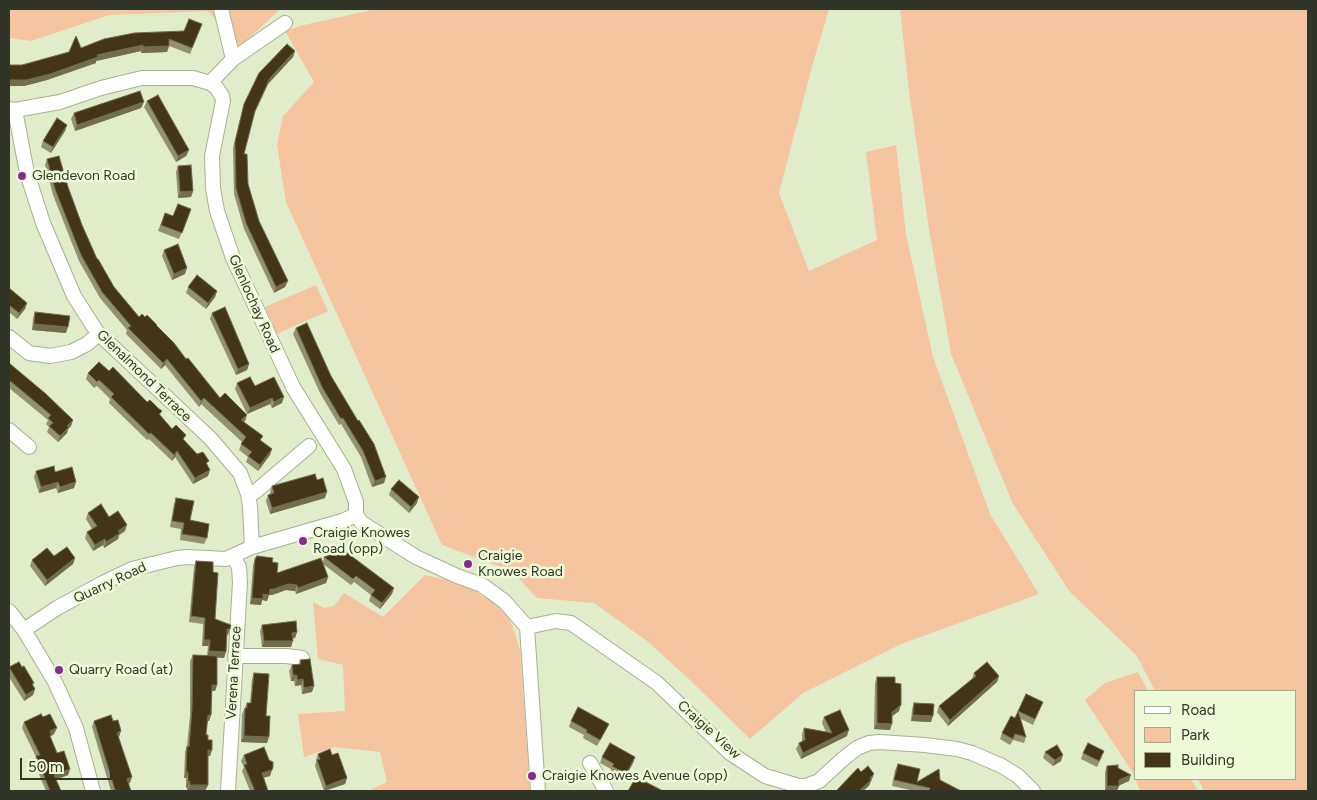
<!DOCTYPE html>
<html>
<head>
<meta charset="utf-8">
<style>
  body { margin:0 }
  #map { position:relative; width:1317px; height:800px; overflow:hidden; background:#e1ecca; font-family:Figtree,sans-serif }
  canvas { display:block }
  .frame { position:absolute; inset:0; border:10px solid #313528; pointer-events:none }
  .legend { position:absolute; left:1134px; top:690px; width:162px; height:90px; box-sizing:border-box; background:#eef9d7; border:1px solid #a2ab91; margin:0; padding:6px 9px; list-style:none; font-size:15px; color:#313528 }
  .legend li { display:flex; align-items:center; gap:10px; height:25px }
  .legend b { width:25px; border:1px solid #a2ab91 }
  .scale { position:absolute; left:20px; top:758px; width:92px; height:22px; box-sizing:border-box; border:2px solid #313528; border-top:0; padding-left:6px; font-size:15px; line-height:18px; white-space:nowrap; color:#313528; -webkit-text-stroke:4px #eef9d7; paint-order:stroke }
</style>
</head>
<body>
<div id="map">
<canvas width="1317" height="800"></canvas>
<div class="frame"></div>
<ul class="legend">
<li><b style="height:6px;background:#fff"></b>Road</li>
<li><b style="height:14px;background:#f5c59f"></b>Park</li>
<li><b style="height:14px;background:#423616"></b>Building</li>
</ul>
<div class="scale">50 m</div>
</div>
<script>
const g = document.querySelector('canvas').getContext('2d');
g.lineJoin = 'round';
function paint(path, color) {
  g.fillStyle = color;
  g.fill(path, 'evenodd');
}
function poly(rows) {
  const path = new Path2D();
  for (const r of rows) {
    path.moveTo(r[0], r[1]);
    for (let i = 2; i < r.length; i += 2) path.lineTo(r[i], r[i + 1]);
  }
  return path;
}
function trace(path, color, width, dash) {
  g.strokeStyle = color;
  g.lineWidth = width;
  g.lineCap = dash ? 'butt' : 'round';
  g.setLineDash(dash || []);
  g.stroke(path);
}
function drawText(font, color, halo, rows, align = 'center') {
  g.font = font + ' Figtree,sans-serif';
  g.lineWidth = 5;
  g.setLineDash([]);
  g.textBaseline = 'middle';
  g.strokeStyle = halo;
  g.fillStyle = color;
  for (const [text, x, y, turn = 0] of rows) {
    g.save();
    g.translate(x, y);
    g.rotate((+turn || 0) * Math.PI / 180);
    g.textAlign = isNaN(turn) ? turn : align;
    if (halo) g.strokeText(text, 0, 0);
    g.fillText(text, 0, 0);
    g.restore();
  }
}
paint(poly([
  [9,9,272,9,279,10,240,47,208,11,109,15,31,41,9,38],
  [376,9,829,9,813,63,779,193,809,271,877,240,866,152,896,145,906,234,933,357,990,514,1039,594,901,644,803,693,750,739,691,681,647,641,594,603,537,598,512,571,442,545,286,202,277,145,283,116,314,82,285,31,304,25],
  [900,9,1308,9,1308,791,1204,791,1198,779,1296,779,1296,691,1155,691,1137,656,1070,592,1013,504,951,354,929,229,909,91],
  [316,285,328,311,277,334,265,307],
  [425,575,450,581,476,591,483,597,485,597,499,606,507,615,512,625,520,650,530,791,368,791,387,782,380,752,334,747,304,757,298,714,345,711,343,665,318,659,313,602,324,608,334,606,344,593,383,617],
  [1138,672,1148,691,1136,691,1136,779,1191,779,1198,791,1140,791,1133,773,1085,700,1105,683]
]), '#f5c59f');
const minor = poly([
  [233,59,285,23],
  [210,83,233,59,221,9],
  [9,109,15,110,60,102,101,88,142,78,193,78,210,83,216,87,222,96,223,101,212,156,213,188,217,211,233,258,293,387,344,469,356,502,356,515],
  [15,110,27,173,43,223,74,296,97,332,210,438,240,473,248,494,250,506,252,547],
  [9,337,29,353,50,356,71,352,87,344,95,337,97,332],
  [9,430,29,447],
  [248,494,255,492,309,446],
  [356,515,362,523,416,557,457,576,482,585,504,601,527,627,538,791],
  [9,611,24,630,55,682,76,728,93,791],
  [527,627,556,621,571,623,657,683,730,753,765,776,799,786,806,786,819,781,843,759,857,748,869,743,879,742,925,745,957,749,972,753,1002,766,1018,776,1033,791],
  [24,630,57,608,103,583,132,569,177,558,188,557,226,559,252,547,342,521,356,515],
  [235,656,286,656,302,658],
  [590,763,606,791],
  [228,791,240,582,239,567,233,556]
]);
trace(minor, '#a7b191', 16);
trace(minor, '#fff', 14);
paint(poly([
  [202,24,190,54,169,46,167,52,141,53,141,51,96,61,96,63,47,80,24,86,9,86,9,65,22,65,69,52,81,48,184,31],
  [295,51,293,57,268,84,254,114,244,154,248,184,259,221,285,287,274,293,244,229,234,194,233,148,244,104],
  [147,101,189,150,186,156,176,162,144,107],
  [141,108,75,131,71,119,74,113],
  [67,125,65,131,51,153,41,147,43,141],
  [47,159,68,187,82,225,97,259,114,287,139,317,145,317,157,325,156,326,220,398,245,421,244,422,261,441,270,455,258,471,246,462,248,457,239,450,242,442,201,404,199,407,165,365,161,369,126,334,127,330,100,298,79,261,53,195,45,165],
  [178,166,193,191,191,197,178,198,176,172],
  [191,209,179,239,158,231,165,213,173,216],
  [164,250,185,274,172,280,162,256],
  [188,287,217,291,215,297,206,309,186,293],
  [9,288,27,303,25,309,17,319,9,312],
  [35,312,66,333,32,330,33,318],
  [212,313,249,364,247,370,236,375,210,319],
  [296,328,331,376,384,483,372,487,361,457,341,424,339,425,320,393,293,334],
  [9,363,73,420,71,426,68,429,67,433,58,442,47,432,49,427,46,424,48,420,9,388],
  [109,371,147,402,162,411,160,415,172,429,208,465,208,476,193,484,175,457,172,461,149,439,147,440,109,403,110,399,97,386,94,388,86,379,88,373],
  [237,383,255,386,282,403,272,408,270,404,247,414,235,389],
  [36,471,55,472,74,488,58,493,56,488,39,493,34,477],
  [317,480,325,498,270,514,266,501,268,495,270,494,270,492,272,486],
  [391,489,417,503,409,513,389,495],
  [176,498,190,520,207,538,204,544,180,540,181,529,170,527,174,504],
  [88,513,109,517,125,531,119,535,118,539,104,548,103,545,93,551,85,538,87,532,92,529,86,519],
  [324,557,392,594,380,609,369,601,371,595,354,582,351,585,323,564,328,577,326,583,296,594,295,591,286,590,272,595,269,595,267,601,262,600,261,605,250,604,253,565,255,559,272,562,277,573,323,562],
  [75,558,73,564,45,586,30,566,32,560],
  [196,561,213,572,215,619,228,635,227,635,224,658,217,657,217,685,215,691,212,691,211,715,209,721,207,721,206,735,212,750,210,756,208,756,208,785,205,791,187,791,187,788,186,787,186,778,184,778,185,752,187,746,190,715,190,661,193,655,207,656,208,646,202,646,203,624,189,622,194,567],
  [262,625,297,632,295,638,292,638,291,647,262,647,260,631],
  [300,660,312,692,302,694,301,685,295,686,294,681,291,681,289,671,292,665,299,664],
  [9,667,22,667,34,683,33,686,35,689,33,695,24,701,9,677],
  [254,673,266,716,267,743,241,742,242,714,247,703,250,703,252,679],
  [974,673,999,676,997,682,948,726,937,712,939,706,972,679],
  [877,677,895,683,899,711,892,716,890,730,874,729,875,683],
  [1026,694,1043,702,1033,725,1021,719,1026,737,1024,743,1013,740,1010,745,1000,739,1002,733,1015,718],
  [914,703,931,722,911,721,912,709],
  [43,717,54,734,51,736,50,737,57,753,70,769,68,775,56,780,61,791,46,791,34,762,36,757,22,728,24,722],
  [824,717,847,736,801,759,796,749,799,743,802,741,802,734,804,728,826,732,822,723],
  [94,721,119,737,130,783,128,783,131,791,111,791,92,727],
  [571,721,606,730,597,746,583,738,584,735,569,727],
  [1045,752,1061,761,1053,766,1043,758],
  [1083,753,1102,757,1097,767,1081,759],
  [318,754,332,755,347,778,345,784,324,791,315,766,316,762,316,760],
  [244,755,270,776,263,778,268,791,250,791,242,771,244,767,241,761],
  [602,757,635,757,633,763,624,780,610,772,611,769,600,763],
  [898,764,917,782,961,791,915,791,892,786,895,770],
  [1107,766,1118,768,1129,781,1119,785,1117,791,1105,791,1105,772]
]), '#929170');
paint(poly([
  [143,45,141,51,96,61,96,63,47,80,24,86,9,86,9,80,97,55],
  [169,46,167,52,141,53,143,47],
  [295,51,293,57,268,84,253,117,270,78],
  [144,102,141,108,75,131,77,125],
  [67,125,65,131,51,153,53,147],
  [189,150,186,156,176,162,178,156],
  [193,191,191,197,178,198,180,192],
  [187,268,185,274,172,280,174,274],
  [288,281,285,287,274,293,276,287],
  [217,291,215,297,206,309,208,303],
  [27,303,25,309,17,319,19,313],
  [34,324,68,327,66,333,32,330],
  [167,359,165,365,161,369,163,363],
  [249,364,247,370,236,375,238,369],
  [284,397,282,403,272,408,274,402],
  [204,398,201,404,199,407,201,401],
  [272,398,270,404,247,414,250,408],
  [247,415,245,421,239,426,241,420],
  [73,420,71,426,68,429,67,433,58,442,60,436,67,426],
  [272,449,270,455,258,471,260,465],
  [177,451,175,457,172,461,174,455],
  [210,470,208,476,193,484,195,478],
  [386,477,384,483,372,487,375,481],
  [58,482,56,488,39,493,41,487],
  [76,482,74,488,58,493,60,487],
  [327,492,325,498,270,514,272,508],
  [419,497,417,503,409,513,411,507],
  [127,525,125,531,119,535,118,539,104,548,106,542,118,531],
  [105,539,103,545,93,551,95,545],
  [75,558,73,564,45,586,47,580],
  [328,577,326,583,296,594,298,588],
  [288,584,297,585,295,591,286,590,272,595,269,595,267,601,262,600,261,605,250,604,252,598,263,594,270,589],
  [394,588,392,594,380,609,382,603],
  [227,629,230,629,228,635,225,635],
  [297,632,295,638,290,639,292,633],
  [204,640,210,640,208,646,202,646],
  [264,641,293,641,291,647,262,647],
  [209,651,226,652,224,658,207,657],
  [293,675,297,675,294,681,291,681],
  [999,676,997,682,948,726,950,720],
  [303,679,301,685,295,686,297,680],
  [212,685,217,685,215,691,210,691],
  [314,686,312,692,302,694,304,688],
  [35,689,33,695,24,701,26,695],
  [901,705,899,711,890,718,892,712],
  [208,715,211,715,209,721,205,721],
  [913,715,933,716,931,722,911,721],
  [877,723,892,724,890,730,874,729],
  [57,728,54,734,51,736,49,741,50,731],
  [849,730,847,736,801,759,803,753],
  [121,731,119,737,115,739,117,733],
  [244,736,269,737,267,743,241,742],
  [208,750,212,750,210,756,206,756],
  [1063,755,1061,761,1053,766,1055,760],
  [635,757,633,763,624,780,626,774],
  [273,767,270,776,259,779,262,773],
  [70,769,68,775,52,781,54,775],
  [186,772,188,772,186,778,184,778],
  [874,774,869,786,863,791,859,791,870,778],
  [1131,775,1129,781,1118,786,1119,786,1117,791,1105,791,1107,786],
  [132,777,130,783,124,785,127,779],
  [347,778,345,784,324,791,326,786],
  [188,781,190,782,187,788,186,787],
  [190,785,208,785,205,791,187,791]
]), '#726d4c');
const building = poly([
  [189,19,202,24,192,48,169,39,169,46,143,47,143,45,97,55,98,57,50,74,26,80,9,80,9,65,22,65,69,52,76,36,81,48,104,39,134,33,184,31,189,19],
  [287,44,295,51,270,78,255,111,244,154,247,154,248,184,259,221,288,281,276,287,246,223,236,188,235,142,244,104,259,73,287,44],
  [140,91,144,102,77,125,74,113,140,91],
  [158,95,189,150,178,156,147,101,158,95],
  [57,118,67,125,53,147,43,141,57,118],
  [59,156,68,187,82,225,97,259,98,259,114,287,139,317,142,314,145,317,147,315,157,325,156,325,174,343,186,359,188,358,220,398,225,393,247,415,241,420,263,436,260,440,272,449,260,465,248,456,252,452,241,444,246,437,204,398,201,401,167,359,163,363,128,328,131,326,102,292,81,255,55,189,47,159,59,156],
  [191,165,193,191,180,192,178,166,191,165],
  [178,204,191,209,182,233,161,225,165,213,173,216,178,204],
  [178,244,187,268,174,274,164,250,178,244],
  [197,275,217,291,208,303,188,287,197,275],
  [9,288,27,303,19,313,9,305,9,288],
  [225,307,249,364,238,369,212,313,225,307],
  [35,312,70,316,68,327,34,324,35,312],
  [307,323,331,376,358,421,359,420,374,444,386,477,375,481,363,451,343,418,341,419,322,387,296,328,307,323],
  [99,362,109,371,113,367,147,402,150,400,158,408,162,411,159,414,172,429,176,425,186,435,183,439,197,454,203,452,209,461,206,463,210,470,195,478,177,451,174,455,151,433,149,434,111,397,114,394,99,380,97,382,88,373,99,362],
  [9,363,46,394,73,420,67,426,69,427,60,436,49,426,53,423,48,418,51,415,9,380,9,363],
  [250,377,255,386,274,377,284,397,274,402,272,398,250,408,237,383,250,377],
  [54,466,55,472,72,467,76,482,60,487,58,482,41,487,36,471,54,466],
  [315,474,317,480,323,478,327,492,272,508,268,495,274,493,272,486,315,474],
  [399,480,419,497,411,507,391,489,399,480],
  [176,498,194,501,190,520,209,524,207,538,182,534,184,523,172,521,176,498],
  [101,504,109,517,118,511,127,525,118,531,120,533,106,542,105,539,95,545,87,532,97,526,88,513,101,504],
  [67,547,75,558,47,580,32,560,47,548,54,556,67,547],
  [342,551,346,552,394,588,382,603,371,595,375,590,356,576,353,579,324,557,342,551],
  [257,556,273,558,272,562,278,563,277,573,321,558,328,577,298,588,297,585,288,584,274,589,270,589,269,595,263,594,263,599,252,598,255,559,257,556],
  [196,561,213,562,213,572,218,573,215,619,231,625,230,629,227,629,226,652,209,651,210,640,204,640,205,618,191,616,196,561],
  [296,621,297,632,292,633,293,641,264,641,262,625,296,621],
  [193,655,217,656,217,685,212,685,211,715,208,715,206,735,208,735,208,740,212,740,212,750,208,750,208,785,190,785,190,782,188,781,188,772,186,772,187,746,189,747,192,709,193,655],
  [310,659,314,686,304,688,303,679,297,680,297,675,293,675,292,665,301,664,300,660,310,659],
  [19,662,22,667,24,666,34,683,32,684,35,689,26,695,9,667,19,662],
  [987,662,999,676,950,720,939,706,976,676,974,673,987,662],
  [254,673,269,674,266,716,270,716,269,737,244,736,245,708,247,708,247,703,251,703,254,673],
  [877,677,895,677,895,683,901,684,901,705,892,712,892,724,877,723,877,677],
  [1026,694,1043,702,1035,719,1018,711,1026,737,1015,734,1013,739,1002,733,1011,716,1015,718,1026,694],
  [914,703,934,704,933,716,913,715,914,703],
  [578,707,609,724,600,740,586,732,587,730,571,721,578,707],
  [840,710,849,730,803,753,799,743,805,740,804,728,832,733,824,717,840,710],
  [41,714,43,717,50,714,57,728,50,731,51,735,50,736,57,753,64,751,70,769,54,775,61,791,50,791,36,756,40,755,24,722,41,714],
  [111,715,113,721,118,720,121,731,117,733,132,777,127,779,131,791,117,791,116,790,115,790,94,721,111,715],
  [610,743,635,757,626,774,612,766,614,764,602,757,610,743],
  [1088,743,1104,751,1099,761,1083,753,1088,743],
  [1057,745,1063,755,1055,760,1045,752,1057,745],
  [264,747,269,760,273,762,273,767,272,770,262,773,268,791,255,791,244,765,247,764,244,755,264,747],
  [330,749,332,755,338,753,347,778,326,786,317,760,320,759,318,754,330,749],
  [898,764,920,769,917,782,939,769,940,780,961,791,929,791,930,788,894,780,898,764],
  [1118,765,1118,768,1131,775,1119,780,1119,786,1107,786,1107,766,1118,765],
  [868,766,874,774,870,778,871,780,859,791,836,791,858,768,861,772,868,766],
  [636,777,663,791,628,791,636,777]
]);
paint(building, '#423616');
trace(building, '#726d4c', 1);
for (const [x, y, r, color] of [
  [22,176,5,"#8b2992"],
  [303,541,5,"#8b2992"],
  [468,564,5,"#8b2992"],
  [59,670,5,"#8b2992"],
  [532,776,5,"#8b2992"]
]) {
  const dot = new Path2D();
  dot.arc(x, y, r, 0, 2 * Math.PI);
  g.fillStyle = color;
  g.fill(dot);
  trace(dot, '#eef9d7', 2);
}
drawText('14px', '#313528', '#eef9d7', [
  ["Glendevon Road",32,176],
  ["Craigie Knowes",313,533],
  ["Road (opp)",313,549],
  ["Craigie",478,556],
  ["Knowes Road",478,572],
  ["Quarry Road (at)",69,670],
  ["Craigie Knowes Avenue (opp)",542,776]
], 'left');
drawText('14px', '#313528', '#eef9d7', [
  ["Glenlochay Road",254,304,66],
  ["Glenalmond Terrace",144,376,44],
  ["Quarry Road",110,583,-25],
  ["Verena Terrace",234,673,-87],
  ["Craigie View",709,730,42]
]);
</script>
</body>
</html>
